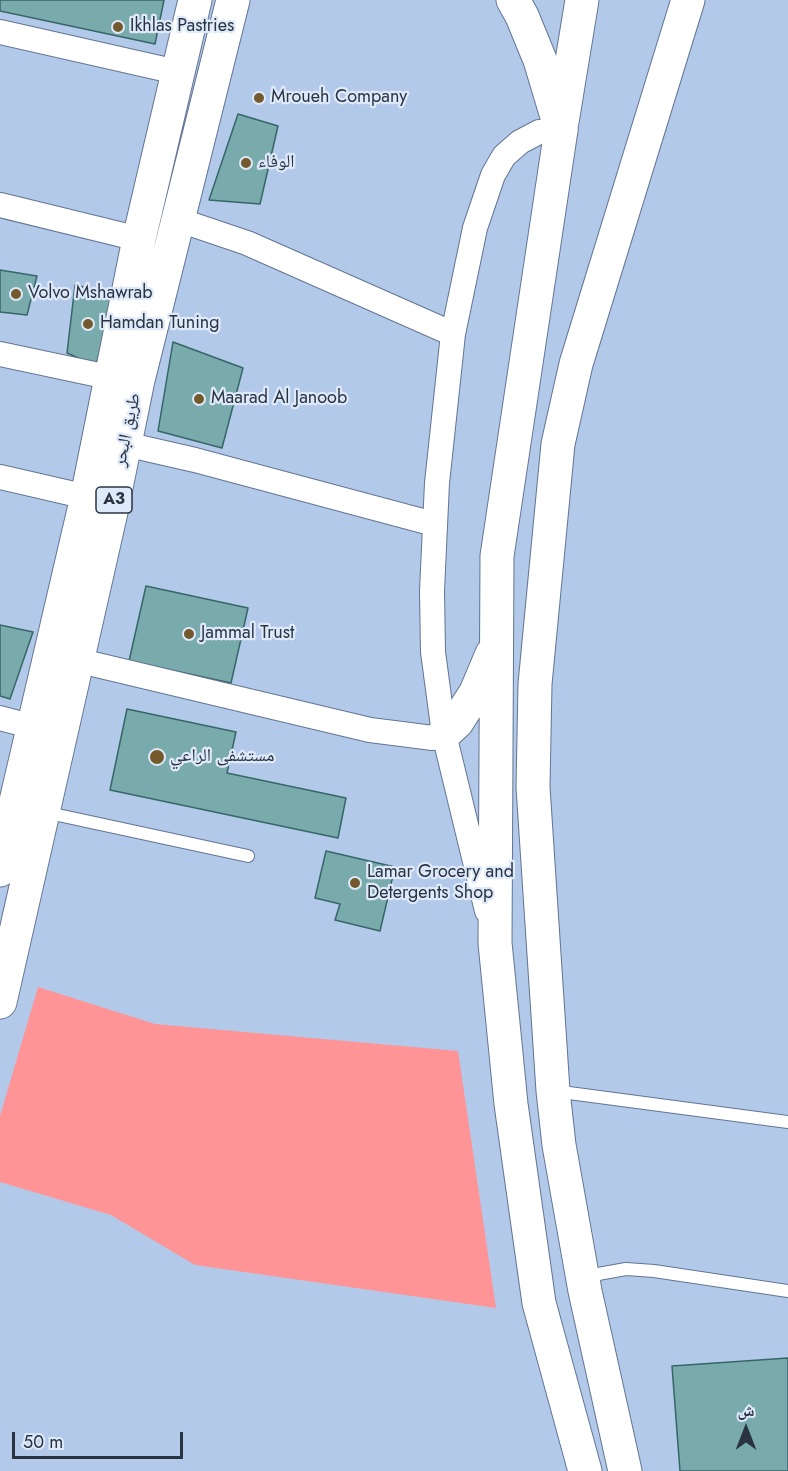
<!DOCTYPE html>
<html>
<head>
<meta charset="utf-8">
<style>
  body { margin:0 }
  #map { position:relative; width:788px; height:1471px; overflow:hidden; background:#b3c9ea; font-family:Jost,"Noto Naskh Arabic",sans-serif }
  canvas { display:block }
  .north { position:absolute; left:716px; top:1399px; width:60px; height:60px; -webkit-text-stroke:4px #dee9fa; paint-order:stroke; rotate:0deg; font-size:16px; font-weight:700; line-height:24px; text-align:center; color:#2a3340 }
  .north::after { content:''; display:block; margin:auto; width:21px; height:27px; background:#2a3340; clip-path:polygon(50% 0,100% 100%,50% 72%,0 100%) }
  .scale { position:absolute; left:12px; top:1432px; width:171px; height:27px; box-sizing:border-box; border:3px solid #2a3340; border-top:0; padding-left:8px; font-size:18px; line-height:21px; white-space:nowrap; color:#2a3340; -webkit-text-stroke:4px #dee9fa; paint-order:stroke }
</style>
</head>
<body>
<div id="map">
<canvas width="788" height="1471"></canvas>
<div class="north">ش</div>
<div class="scale">50 m</div>
</div>
<script>
const g = document.querySelector('canvas').getContext('2d');
g.lineJoin = 'round';
function paint(path, color) {
  g.fillStyle = color;
  g.fill(path, 'evenodd');
}
function poly(rows) {
  const path = new Path2D();
  for (const r of rows) {
    path.moveTo(r[0], r[1]);
    for (let i = 2; i < r.length; i += 2) path.lineTo(r[i], r[i + 1]);
  }
  return path;
}
function trace(path, color, width, dash) {
  g.strokeStyle = color;
  g.lineWidth = width;
  g.lineCap = dash ? 'butt' : 'round';
  g.setLineDash(dash || []);
  g.stroke(path);
}
function drawText(font, color, halo, rows, align = 'center') {
  g.font = font + ' Jost,"Noto Naskh Arabic",sans-serif';
  g.lineWidth = 4.5;
  g.setLineDash([]);
  g.textBaseline = 'middle';
  g.strokeStyle = halo;
  g.fillStyle = color;
  for (const [text, x, y, turn = 0] of rows) {
    g.save();
    g.translate(x, y);
    g.rotate((+turn || 0) * Math.PI / 180);
    g.textAlign = isNaN(turn) ? turn : align;
    if (halo) g.strokeText(text, 0, 0);
    g.fillText(text, 0, 0);
    g.restore();
  }
}
paint(poly([
  [38,987,155,1024,458,1051,496,1308,195,1265,111,1215,0,1182,0,1116]
]), '#ff9496');
const building = poly([
  [0,0,164,0,155,44,0,11,0,0],
  [238,114,278,126,260,204,209,200,238,114],
  [0,270,37,276,27,315,0,312,0,270],
  [75,285,114,294,96,366,67,353,75,285],
  [173,342,243,368,222,448,158,431,173,342],
  [146,586,248,608,231,683,129,661,146,586],
  [0,625,33,632,10,699,0,696,0,625],
  [127,709,236,732,227,773,346,798,338,838,110,790,127,709],
  [326,851,395,867,380,931,335,920,340,904,315,898,326,851],
  [788,1358,788,1471,680,1471,672,1366,788,1358]
]);
paint(building, '#79aaac');
trace(building, '#366668', 1.5);
const lane = poly([
  [44,812,248,856],
  [554,1091,788,1122],
  [589,1284,598,1274,626,1269,654,1271,788,1291]
]);
const street = poly([
  [0,32,177,72],
  [0,205,139,239],
  [179,220,247,243,453,334],
  [0,354,113,378],
  [125,444,195,460,434,524],
  [0,477,87,497],
  [76,660,370,730,433,738,444,734],
  [0,718,34,727],
  [487,911,444,734,433,652,432,591,437,483,453,334,475,228,493,175,504,156,520,142,539,132,561,130]
]);
const primary = poly([
  [561,130,497,556,495,943,511,1104,539,1303,585,1471],
  [444,734,457,722,476,692,492,654],
  [625,1471,585,1291,559,1145,553,1091,533,787,535,684,558,444,576,364,688,0]
]);
const highway = poly([
  [513,0,522,16,540,60,561,130],
  [562,122,582,0],
  [0,870,87,497,139,239,195,0],
  [0,1002,111,512,138,380,233,0]
]);
trace(lane, '#627593', 14);
trace(street, '#627593', 26);
trace(primary, '#627593', 35);
trace(highway, '#627593', 35);
trace(lane, '#fff', 12);
trace(street, '#fff', 24);
trace(primary, '#fff', 33);
trace(highway, '#fff', 33);
for (const [x, y, r, color] of [
  [118,27,6,"#73592b"],
  [259,98,6,"#73592b"],
  [246,163,6,"#73592b"],
  [16,294,6,"#73592b"],
  [88,324,6,"#73592b"],
  [199,399,6,"#73592b"],
  [189,634,6,"#73592b"],
  [157,757,8,"#73592b"],
  [355,883,6,"#73592b"]
]) {
  const dot = new Path2D();
  dot.arc(x, y, r, 0, 2 * Math.PI);
  g.fillStyle = color;
  g.fill(dot);
  trace(dot, '#dee9fa', 2);
}
for (const [x, y, w] of [
  [114,500,36]
]) {
  const box = new Path2D();
  box.roundRect(x - w / 2, y - 13, w, 26, 4.5);
  g.fillStyle = '#dee9fa';
  g.fill(box);
  trace(box, '#2a3340', 1.5);
}
drawText('bold 16px', '#2a3340', null, [
  ["A3",114,500]
]);
drawText('18px', '#2a3340', '#dee9fa', [
  ["Ikhlas Pastries",130,27],
  ["Mroueh Company",271,98],
  ["الوفاء",258,163],
  ["Volvo Mshawrab",28,294],
  ["Hamdan Tuning",100,324],
  ["Maarad Al Janoob",211,399],
  ["Jammal Trust",201,634],
  ["مستشفى الراعي",170,757],
  ["Lamar Grocery and",367,873],
  ["Detergents Shop",367,894]
], 'left');
drawText('18px', '#2a3340', '#dee9fa', [
  ["طريق البحر",128,430,-78]
]);
</script>
</body>
</html>
